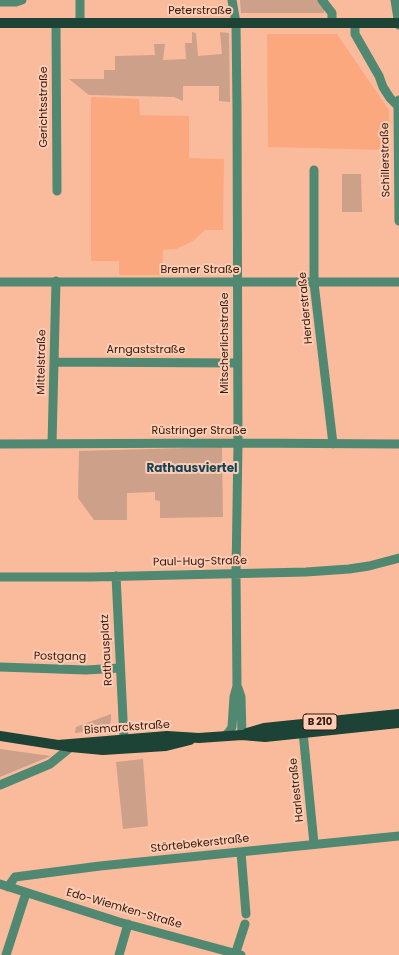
<!DOCTYPE html>
<html>
<head>
<meta charset="utf-8">
<style>
  body { margin:0 }
  canvas { display:block; background:#f9bb9c }
</style>
</head>
<body>
<canvas width="399" height="955"></canvas>
<script>
const g = document.querySelector('canvas').getContext('2d');
g.lineJoin = 'round';
function paint(path, color) {
  g.fillStyle = color;
  g.fill(path, 'evenodd');
}
function poly(rows) {
  const path = new Path2D();
  for (const r of rows) {
    path.moveTo(r[0], r[1]);
    for (let i = 2; i < r.length; i += 2) path.lineTo(r[i], r[i + 1]);
  }
  return path;
}
function trace(path, color, width, dash) {
  g.strokeStyle = color;
  g.lineWidth = width;
  g.lineCap = dash ? 'butt' : 'round';
  g.setLineDash(dash || []);
  g.stroke(path);
}
function drawText(font, color, halo, rows, align = 'center') {
  g.font = font + ' Poppins,sans-serif';
  g.lineWidth = 4;
  g.setLineDash([]);
  g.textBaseline = 'middle';
  g.strokeStyle = halo;
  g.fillStyle = color;
  for (const [text, x, y, turn = 0] of rows) {
    g.save();
    g.translate(x, y);
    g.rotate((+turn || 0) * Math.PI / 180);
    g.textAlign = isNaN(turn) ? turn : align;
    if (halo) g.strokeText(text, 0, 0);
    g.fillText(text, 0, 0);
    g.restore();
  }
}
paint(poly([
  [267,34,337,34,389,110,390,150,268,147],
  [91,97,139,99,140,115,189,116,189,158,224,159,223,230,205,230,193,241,176,249,163,250,162,275,119,275,119,261,91,261]
]), '#fca87e');
paint(poly([
  [240,0,319,0,325,7,324,13,241,13],
  [192,32,196,33,198,56,222,54,220,32,229,33,230,102,219,101,219,86,183,86,183,101,174,97,89,95,69,79,104,79,104,70,115,70,115,56,155,55,154,44,165,44,163,60,186,59,185,43,192,43],
  [342,174,361,174,362,212,342,212],
  [222,447,223,517,160,518,160,501,155,500,155,492,127,493,127,520,94,520,78,498,79,451],
  [111,714,111,720,110,724,104,729,75,733,76,727],
  [0,749,51,756,0,777],
  [143,759,148,826,123,829,116,762]
]), '#cda089');
trace(poly([
  [80,0,80,23],
  [322,0,332,13,332,23],
  [395,0,399,25],
  [0,2,16,2,22,0],
  [56,23,57,191],
  [355,23,355,34,379,76,383,87,390,98,398,106],
  [399,100,398,106,399,221],
  [314,170,314,283,333,444],
  [0,282,399,282],
  [54,362,237,363],
  [0,444,238,443,399,444],
  [52,444,56,281],
  [116,576,124,739,128,745],
  [0,577,91,577,306,572,349,569,369,566,399,558],
  [0,667,86,670,120,668],
  [238,688,241,697,242,735],
  [303,732,314,844],
  [225,736,229,732,232,727,234,697,237,686,236,573,238,443,237,108,236,23,232,0],
  [0,785,50,764,71,747],
  [241,852,246,914],
  [0,884,119,922,241,955],
  [8,887,15,877,100,866,399,836],
  [6,955,26,893],
  [119,955,128,924],
  [235,955,245,924]
]), '#518872', 9);
trace(poly([
  [0,23,399,23],
  [247,733,264,728,399,714],
  [0,736,71,747,103,750,166,746,190,740],
  [58,745,167,736,199,738,242,735,265,737,399,723]
]), '#1c4335', 10);
for (const [x, y, w] of [
  [320,722,34]
]) {
  const box = new Path2D();
  box.roundRect(x - w / 2, y - 8, w, 16, 3);
  g.fillStyle = '#fcccb5';
  g.fill(box);
  trace(box, '#36190a', 1);
}
drawText('bold 10px', '#36190a', null, [
  ["B 210",320,722]
]);
drawText('11px', '#36190a', '#fcccb5', [
  ["Peterstraße",200,11],
  ["Gerichtsstraße",44,107,-90],
  ["Schillerstraße",386,160,-91],
  ["Bremer Straße",200,270],
  ["Herderstraße",306,308,-95],
  ["Mitscherlichstraße",225,343,-90],
  ["Arngaststraße",146,350],
  ["Mittelstraße",42,362,-89],
  ["Rüstringer Straße",199,431],
  ["Paul-Hug-Straße",200,562,-1],
  ["Rathausplatz",107,650,-93],
  ["Postgang",60,657,1],
  ["Bismarckstraße",127,728,-4],
  ["Harlestraße",297,790,-96],
  ["Störtebekerstraße",200,844,-6],
  ["Edo-Wiemken-Straße",124,909,16]
]);
drawText('bold 12px', '#134456', '#fcccb5', [
  ["Rathausviertel",192,469]
]);
</script>
</body>
</html>
